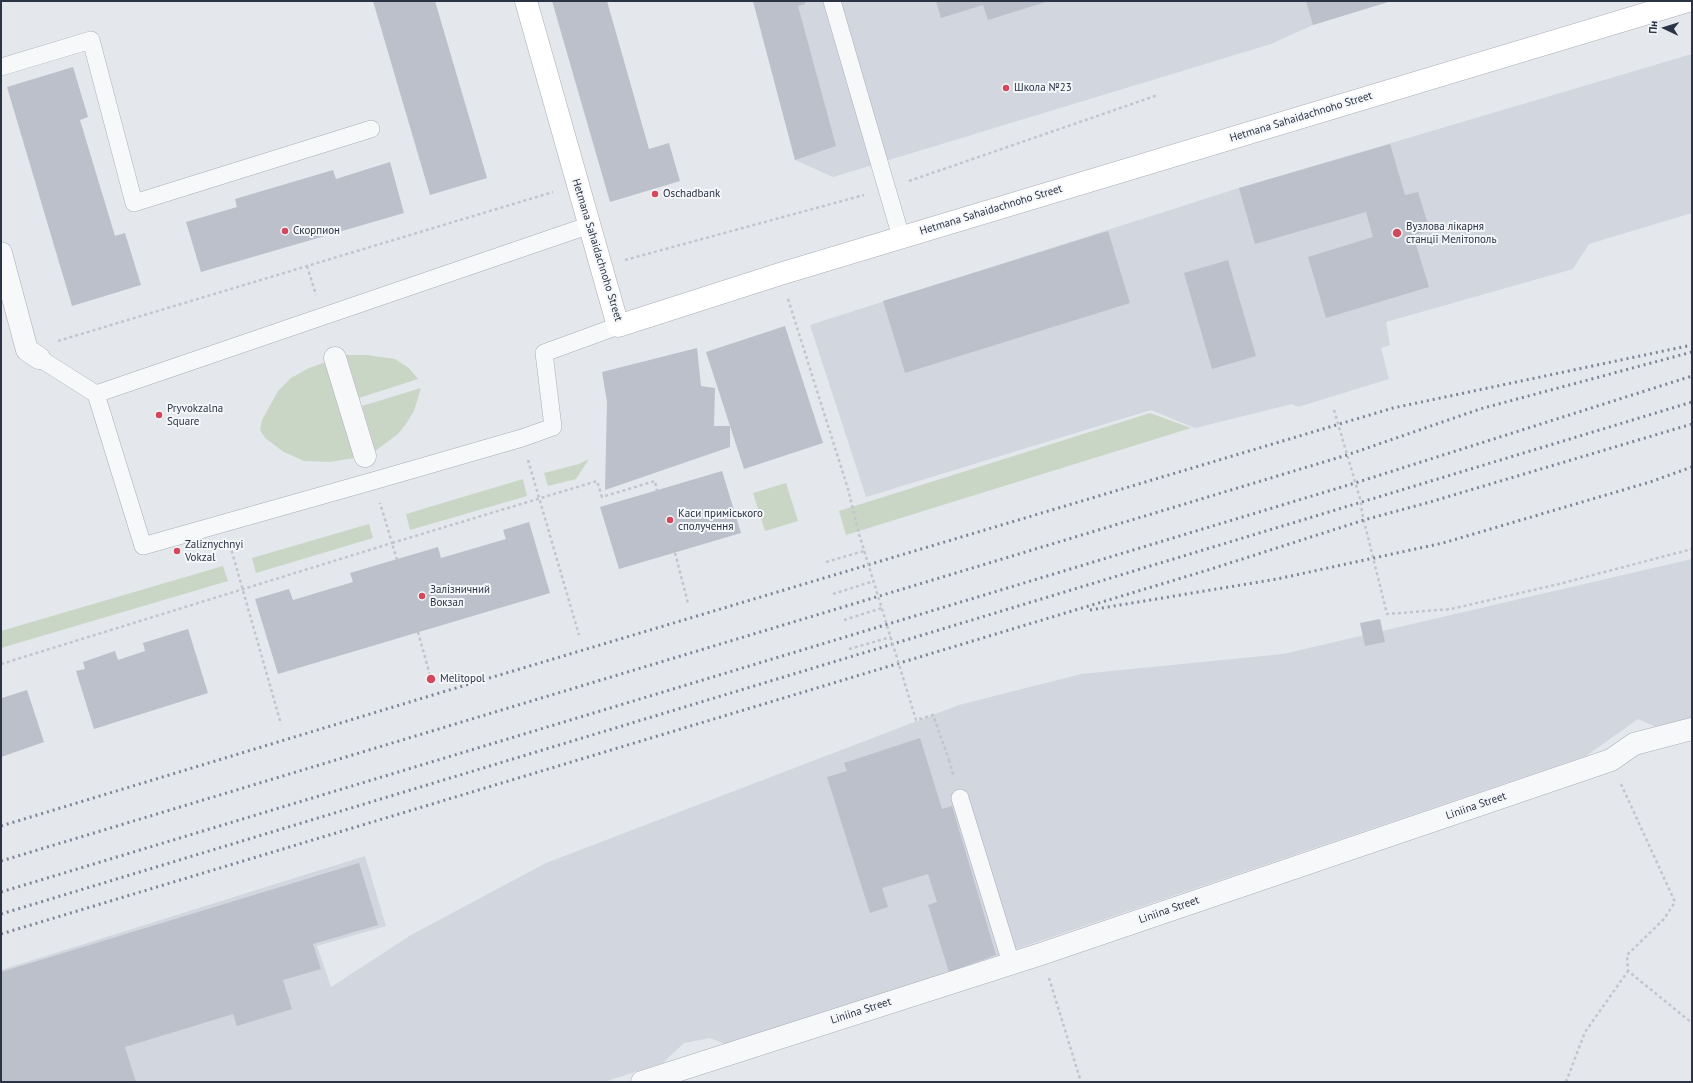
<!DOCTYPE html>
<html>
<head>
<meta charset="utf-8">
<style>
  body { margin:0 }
  #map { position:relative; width:1693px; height:1083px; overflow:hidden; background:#e4e7ec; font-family:"PT Sans",sans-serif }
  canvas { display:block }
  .frame { position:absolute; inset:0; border:2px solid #2b3445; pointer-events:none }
  .north { position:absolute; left:1645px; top:8px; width:40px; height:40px; -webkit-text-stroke:3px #f4f6f9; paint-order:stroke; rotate:274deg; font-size:11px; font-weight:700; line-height:16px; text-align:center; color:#2b3445 }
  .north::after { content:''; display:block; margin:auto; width:14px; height:18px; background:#2b3445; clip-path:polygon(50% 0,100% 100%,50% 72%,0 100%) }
</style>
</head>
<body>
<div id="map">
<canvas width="1693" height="1083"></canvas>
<div class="frame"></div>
<div class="north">Пн</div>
</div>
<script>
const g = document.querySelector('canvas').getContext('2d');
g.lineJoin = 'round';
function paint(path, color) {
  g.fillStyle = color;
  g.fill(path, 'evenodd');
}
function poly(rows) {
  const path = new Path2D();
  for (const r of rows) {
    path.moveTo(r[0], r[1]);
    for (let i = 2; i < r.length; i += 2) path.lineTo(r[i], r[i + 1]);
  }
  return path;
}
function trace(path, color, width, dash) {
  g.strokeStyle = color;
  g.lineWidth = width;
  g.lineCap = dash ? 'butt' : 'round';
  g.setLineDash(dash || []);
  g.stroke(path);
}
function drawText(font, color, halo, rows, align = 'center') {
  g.font = font + ' "PT Sans",sans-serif';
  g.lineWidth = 4;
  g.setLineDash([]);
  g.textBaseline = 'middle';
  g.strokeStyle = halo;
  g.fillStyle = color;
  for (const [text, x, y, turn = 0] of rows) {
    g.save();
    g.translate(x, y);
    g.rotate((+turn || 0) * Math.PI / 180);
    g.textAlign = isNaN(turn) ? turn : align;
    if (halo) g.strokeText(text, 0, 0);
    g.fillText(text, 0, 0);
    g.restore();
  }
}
paint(poly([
  [753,1,1392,1,1313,25,1271,44,833,177,795,160],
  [1692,54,1692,213,1589,244,1573,269,1386,322,1390,345,1381,348,1389,379,1298,407,1292,404,1195,428,1151,410,866,497,810,325,1239,188],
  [1692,559,1692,718,1659,728,1638,719,1586,756,730,1046,710,1038,684,1043,663,1063,604,1082,1,1082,1,970,365,856,386,926,317,946,331,987,411,935,546,863,959,705,1081,674,1283,654]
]), '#d2d6de');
paint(poly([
  [346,355,367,355,395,359,409,368,418,379,359,398],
  [326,362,355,458,329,462,304,461,284,452,265,438,260,430,262,420,278,391,291,378,309,368],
  [421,388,414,411,406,424,398,434,375,451,362,406],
  [1150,413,1191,428,846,535,839,511],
  [589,459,576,479,548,486,544,473,579,464],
  [523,479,527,496,410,530,406,514],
  [786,483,798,521,765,531,753,493],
  [369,524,373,538,256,573,252,558],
  [223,566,228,581,1,648,1,631]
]), '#c9d6c5');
paint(poly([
  [373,1,435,1,487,178,430,195],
  [552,1,607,1,649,149,669,143,680,181,610,202],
  [753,1,805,1,805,4,798,6,836,146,795,160],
  [936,1,1049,1,988,20,983,5,941,18],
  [1306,1,1391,1,1313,25],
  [73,67,88,117,80,120,115,236,125,233,141,285,72,306,7,87],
  [1390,144,1405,195,1418,192,1430,231,1413,235,1429,287,1326,318,1308,257,1373,237,1366,212,1255,244,1239,188],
  [390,162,404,213,201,272,186,222,237,207,235,199,333,170,336,179],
  [1108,231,1130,303,905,373,883,301],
  [1228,260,1256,356,1212,369,1184,273],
  [785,326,823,443,744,469,706,352],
  [697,348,701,386,715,388,714,426,730,426,730,447,605,490,607,402,602,372],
  [722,471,741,533,619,569,600,507],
  [529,522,550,593,278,674,255,599,289,589,293,600,353,582,350,573,438,547,441,558,506,539,503,530],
  [1380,619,1385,642,1365,646,1360,623],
  [188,629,208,693,94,729,76,671,85,669,83,662,115,651,118,660,145,651,143,643],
  [27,690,44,742,1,757,1,695,2,698],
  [920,738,942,809,952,806,996,955,949,972,928,905,937,902,928,874,882,888,888,907,870,913,827,777,847,771,844,763],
  [359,863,378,925,313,944,321,969,283,980,292,1009,237,1026,233,1014,125,1047,136,1082,1,1082,1,972]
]), '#bbc0ca');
const lane = poly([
  [832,1,901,237],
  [1,67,91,40,134,203,371,129],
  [39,358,96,394,143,546,373,481,522,438,553,427,544,353,618,326],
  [96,394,590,225],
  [960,798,1011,963]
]);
const street = poly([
  [1,253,27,350,39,358],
  [335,358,365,456],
  [642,1082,1041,954,1611,760,1634,744,1692,729]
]);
const secondary = poly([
  [526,1,618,326,780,274,1688,1]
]);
trace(lane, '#a9aeb7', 18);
trace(street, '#a9aeb7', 23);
trace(secondary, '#a9aeb7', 23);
trace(poly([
  [909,181,1158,95],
  [625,260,864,195],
  [307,266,316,295],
  [788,299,848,489,859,534],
  [58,341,553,192],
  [1334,410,1361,502,1362,513,1387,614,1451,609,1559,584,1692,549],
  [528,460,579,635],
  [230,545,281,724],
  [675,553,688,603],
  [397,560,392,543,597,481,602,497,655,481,657,491],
  [826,562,864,551],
  [833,594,874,581],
  [844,620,882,608],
  [418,632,431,679],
  [849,649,891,637],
  [1,664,392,543,380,503],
  [949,760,954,777],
  [1621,784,1675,902,1664,919,1627,955,1628,971,1692,1023],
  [1049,978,1081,1082],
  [1566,1082,1585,1032,1628,971]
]), '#c2c5cb', 2.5, [3, 3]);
trace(lane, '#f7f8fa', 17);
trace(street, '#f7f8fa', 22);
trace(secondary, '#fff', 22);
trace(poly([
  [1090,610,1277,579,1443,543,1650,482,1692,467],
  [1,826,436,694,1393,408,1692,345],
  [1,861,1347,455,1480,409,1692,352],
  [1,892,1355,483,1692,376],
  [1,914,1692,402],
  [1,934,1208,570,1364,520,1430,502,1692,424]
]), '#7d8696', 3, [2, 4]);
trace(poly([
  [859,534,916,720,933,715,949,760]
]), '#c2c5cb', 2.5, [3, 3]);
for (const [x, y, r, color] of [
  [1006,88,4,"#d1495b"],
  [655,194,4,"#d1495b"],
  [285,231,4,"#d1495b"],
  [1397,233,5,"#d1495b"],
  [159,415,4,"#d1495b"],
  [670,520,4,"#d1495b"],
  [177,551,4,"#d1495b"],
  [422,596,4,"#d1495b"],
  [431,679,5,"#d1495b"]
]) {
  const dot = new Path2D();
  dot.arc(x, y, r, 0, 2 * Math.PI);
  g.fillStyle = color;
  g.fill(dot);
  trace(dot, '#f4f6f9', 1.5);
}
drawText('11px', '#2b3445', '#f4f6f9', [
  ["Школа №23",1014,88],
  ["Oschadbank",663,194],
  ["Вузлова лікарня",1406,227],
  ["станції Мелітополь",1406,240],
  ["Скорпион",293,231],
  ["Pryvokzalna",167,409],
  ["Square",167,422],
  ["Каси приміського",678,514],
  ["сполучення",678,527],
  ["Zaliznychnyi",185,545],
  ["Vokzal",185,558],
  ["Залізничний",430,590],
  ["Вокзал",430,603],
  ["Melitopol",440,679]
], 'left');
drawText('11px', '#2b3445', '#f4f6f9', [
  ["Hetmana Sahaidachnoho Street",1301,117,-17],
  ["Hetmana Sahaidachnoho Street",991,210,-17],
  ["Hetmana Sahaidachnoho Street",597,250,73],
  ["Liniina Street",1476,806,-19],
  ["Liniina Street",1169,910,-19],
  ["Liniina Street",861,1011,-18]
]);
</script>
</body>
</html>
